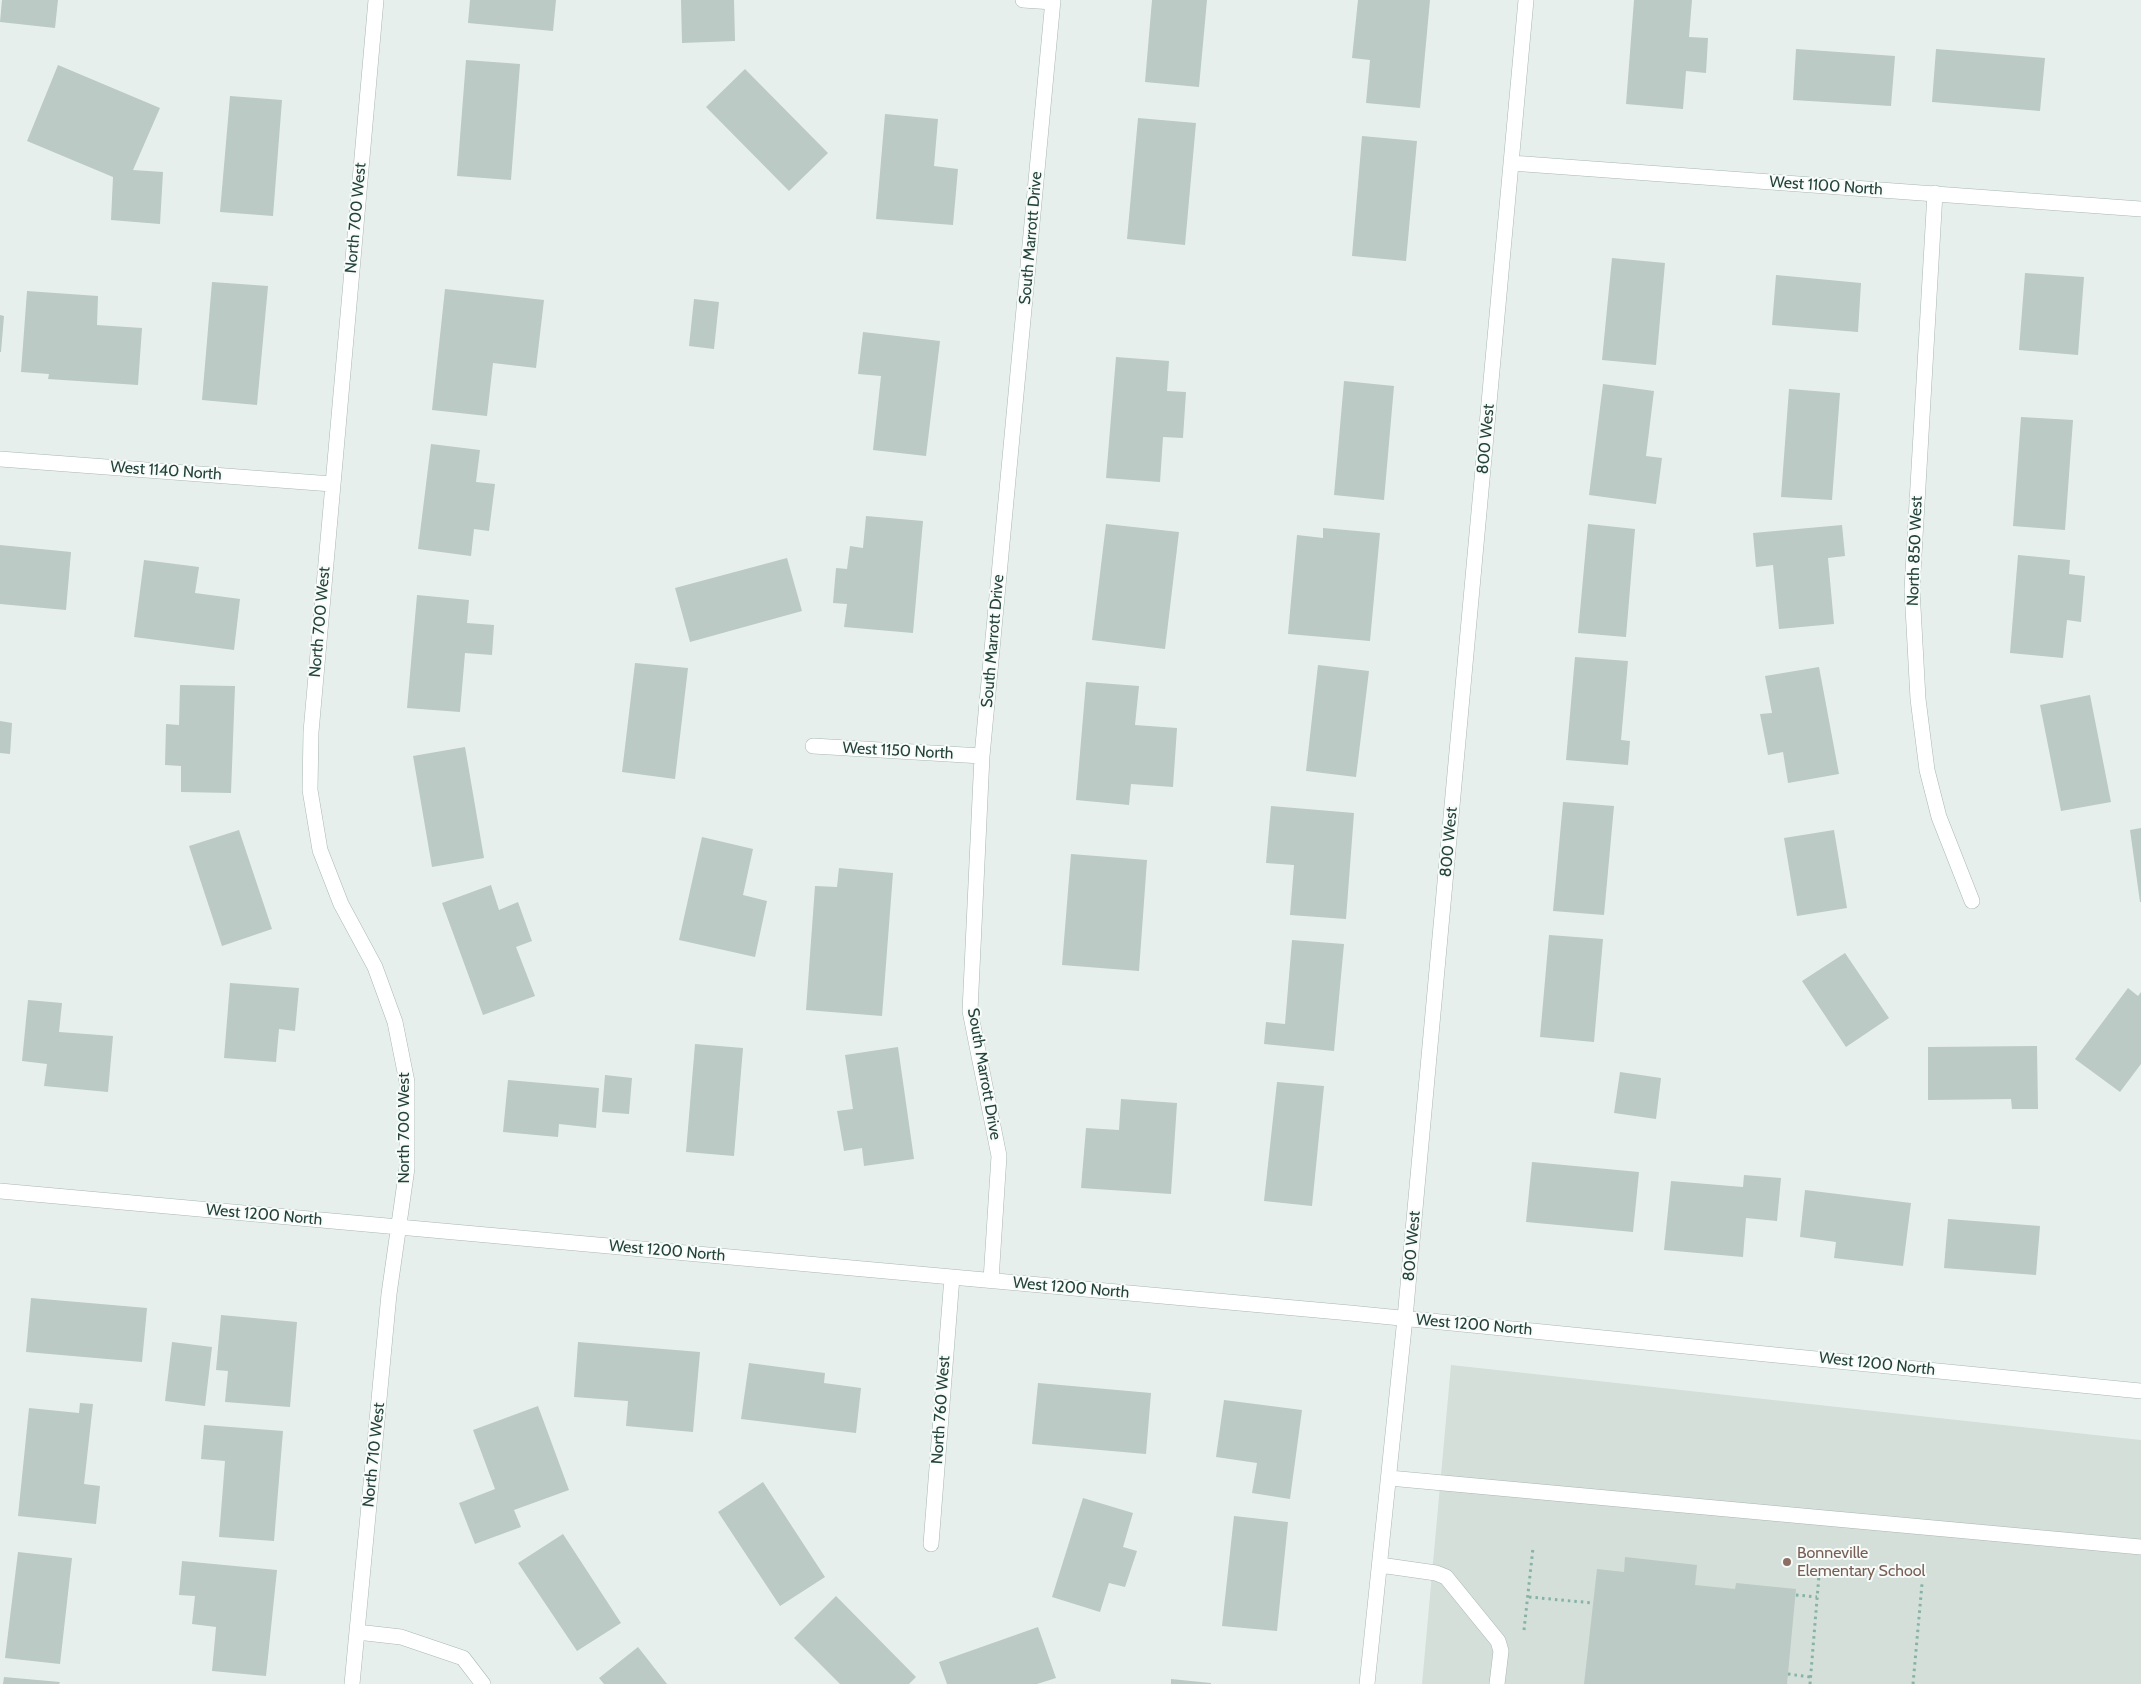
<!DOCTYPE html>
<html>
<head>
<meta charset="utf-8">
<style>
  body { margin:0 }
  canvas { display:block; background:#e6efeb }
</style>
</head>
<body>
<canvas width="2141" height="1684"></canvas>
<script>
const g = document.querySelector('canvas').getContext('2d');
g.lineJoin = 'round';
function paint(path, color) {
  g.fillStyle = color;
  g.fill(path, 'evenodd');
}
function poly(rows) {
  const path = new Path2D();
  for (const r of rows) {
    path.moveTo(r[0], r[1]);
    for (let i = 2; i < r.length; i += 2) path.lineTo(r[i], r[i + 1]);
  }
  return path;
}
function trace(path, color, width, dash) {
  g.strokeStyle = color;
  g.lineWidth = width;
  g.lineCap = dash ? 'butt' : 'round';
  g.setLineDash(dash || []);
  g.stroke(path);
}
function drawText(font, color, halo, rows, align = 'center') {
  g.font = font + ' Cabin,sans-serif';
  g.lineWidth = 4;
  g.setLineDash([]);
  g.textBaseline = 'middle';
  g.strokeStyle = halo;
  g.fillStyle = color;
  for (const [text, x, y, turn = 0] of rows) {
    g.save();
    g.translate(x, y);
    g.rotate((+turn || 0) * Math.PI / 180);
    g.textAlign = isNaN(turn) ? turn : align;
    if (halo) g.strokeText(text, 0, 0);
    g.fillText(text, 0, 0);
    g.restore();
  }
}
paint(poly([
  [1451,1365,2141,1440,2141,1684,1422,1684]
]), '#d4dfda');
paint(poly([
  [2,0,58,0,55,28,0,22],
  [470,0,556,0,553,31,468,23],
  [681,0,734,0,735,41,682,43],
  [1152,0,1207,0,1199,87,1145,82],
  [1358,0,1430,0,1420,108,1366,103,1370,60,1352,58],
  [1634,0,1692,0,1689,37,1708,38,1706,73,1686,71,1683,109,1626,104],
  [1796,49,1895,56,1891,106,1793,100],
  [1936,49,2045,58,2040,111,1932,102],
  [466,60,520,64,511,180,457,176],
  [58,65,160,108,133,170,163,172,160,224,111,220,113,177,27,141],
  [745,69,828,153,789,191,706,107],
  [230,96,282,100,273,216,220,212],
  [885,114,938,119,934,166,958,169,953,225,876,219],
  [1138,118,1196,123,1185,245,1127,239],
  [1362,136,1417,141,1406,261,1352,256],
  [1612,258,1665,263,1656,365,1602,360],
  [2025,273,2084,277,2078,355,2019,350],
  [1776,275,1861,283,1858,332,1772,325],
  [212,282,268,286,257,405,202,400],
  [445,289,544,300,536,368,493,363,487,416,432,410],
  [27,291,98,296,97,325,142,328,138,385,48,379,49,374,21,372],
  [694,299,719,302,714,349,689,346],
  [0,315,4,316,1,352,0,352],
  [863,332,940,341,926,456,873,450,881,376,858,374],
  [1116,357,1169,361,1167,391,1186,392,1183,438,1163,437,1160,482,1106,478],
  [1344,381,1394,386,1384,500,1334,495],
  [1603,384,1654,391,1646,456,1662,458,1656,504,1589,495],
  [1789,389,1840,393,1832,500,1781,497],
  [2021,417,2073,420,2065,530,2013,526],
  [431,444,480,450,476,482,495,484,489,531,474,529,471,556,418,549],
  [866,516,923,521,913,633,844,627,847,604,833,603,836,568,847,569,850,546,863,548],
  [1106,524,1179,532,1165,649,1092,640],
  [1588,524,1635,529,1626,637,1578,633],
  [1842,525,1845,556,1828,558,1834,624,1779,629,1773,565,1756,567,1753,533],
  [1323,528,1380,533,1370,641,1288,634,1297,535,1323,538],
  [0,545,71,552,66,610,0,604],
  [2018,555,2070,560,2069,574,2085,576,2081,622,2067,620,2063,658,2010,653],
  [787,558,802,611,690,642,675,588],
  [144,560,199,567,195,593,240,599,234,650,134,637],
  [417,595,469,600,467,623,494,625,492,655,465,653,460,712,407,708],
  [1575,657,1628,661,1621,740,1630,741,1628,765,1566,760],
  [635,663,688,668,675,779,622,772],
  [1318,665,1369,671,1356,777,1306,771],
  [1819,667,1839,774,1788,783,1783,752,1768,755,1760,714,1772,713,1765,676],
  [1086,682,1139,686,1135,725,1177,728,1173,787,1131,784,1129,805,1076,800],
  [180,685,235,686,231,793,181,792,181,766,165,765,166,724,179,725],
  [2090,695,2111,802,2061,811,2040,705],
  [0,721,12,723,10,754,0,753],
  [465,747,484,858,432,867,413,756],
  [1563,802,1614,806,1604,915,1553,911],
  [1271,806,1354,813,1346,919,1290,915,1294,865,1266,863],
  [2141,828,2141,902,2140,902,2130,830],
  [239,830,272,929,222,946,189,846],
  [1834,830,1847,908,1797,916,1784,838],
  [702,837,753,849,743,895,767,901,755,957,679,940],
  [1071,854,1147,860,1139,971,1062,965],
  [839,868,893,873,882,1016,806,1010,815,886,837,887],
  [491,885,499,910,518,902,532,941,516,947,535,996,483,1015,442,903],
  [1549,935,1603,939,1594,1042,1540,1037],
  [1292,940,1344,944,1334,1051,1264,1044,1266,1022,1285,1024],
  [1845,953,1889,1018,1846,1047,1802,981],
  [230,983,299,988,295,1031,279,1029,276,1062,224,1058],
  [2128,988,2138,996,2141,992,2141,1064,2120,1092,2075,1059],
  [28,1000,62,1003,59,1032,113,1036,108,1092,44,1086,47,1064,22,1061],
  [695,1044,743,1048,734,1156,686,1152],
  [2037,1046,2038,1109,2012,1109,2011,1099,1928,1100,1928,1047],
  [898,1047,914,1159,864,1166,862,1148,844,1151,837,1111,853,1109,845,1055],
  [1620,1072,1661,1078,1656,1119,1614,1113],
  [605,1075,632,1078,629,1114,602,1112],
  [508,1080,599,1088,596,1128,559,1124,558,1137,503,1132],
  [1277,1082,1324,1086,1312,1206,1264,1201],
  [1121,1099,1177,1103,1171,1194,1081,1188,1086,1128,1119,1130],
  [1532,1162,1639,1172,1633,1232,1526,1222],
  [1744,1175,1781,1178,1777,1221,1746,1218,1743,1257,1664,1250,1671,1181,1743,1187],
  [1805,1190,1911,1203,1903,1266,1834,1258,1836,1242,1800,1237],
  [1948,1219,2040,1226,2036,1275,1944,1268],
  [31,1298,147,1308,142,1362,26,1352],
  [221,1315,297,1322,290,1407,225,1402,228,1371,216,1370],
  [172,1342,212,1347,205,1406,165,1401],
  [578,1342,700,1352,693,1432,626,1426,628,1401,574,1397],
  [749,1363,825,1373,824,1383,861,1388,856,1433,741,1419],
  [1038,1383,1151,1393,1146,1454,1032,1444],
  [1224,1400,1302,1410,1290,1499,1252,1493,1257,1463,1216,1457],
  [80,1403,93,1404,84,1484,100,1486,96,1524,18,1516,29,1408,79,1413],
  [538,1406,569,1490,514,1510,521,1527,475,1544,459,1503,495,1489,473,1430],
  [204,1425,283,1431,274,1541,219,1537,225,1461,201,1459],
  [763,1482,825,1577,780,1606,718,1512],
  [1083,1498,1133,1513,1123,1547,1137,1551,1125,1587,1109,1583,1100,1612,1052,1597],
  [1234,1516,1288,1522,1277,1631,1222,1626],
  [563,1534,621,1623,577,1651,518,1563],
  [18,1552,72,1558,60,1664,5,1658],
  [1625,1557,1697,1565,1695,1585,1735,1589,1736,1583,1796,1589,1787,1684,1584,1684,1597,1569,1624,1572],
  [182,1561,277,1570,266,1676,212,1671,216,1627,192,1624,195,1596,179,1595],
  [836,1596,916,1677,909,1684,840,1684,794,1638],
  [1038,1627,1056,1678,1037,1684,947,1684,939,1662],
  [638,1647,667,1684,604,1684,599,1678],
  [4,1677,60,1682,59,1684,3,1684],
  [1171,1679,1211,1683,1211,1684,1171,1684]
]), '#bbcac4');
const minor = poly([
  [1023,0,1053,2],
  [1511,163,2141,209],
  [1935,193,1912,589,1918,699,1927,770,1939,817,1972,901],
  [0,459,332,484],
  [813,746,982,756],
  [0,1191,1350,1313,2141,1391],
  [991,1280,999,1156,970,1011,982,756,1053,0],
  [1389,1478,2141,1547],
  [931,1544,952,1277],
  [1380,1565,1436,1573,1446,1577,1498,1641,1501,1651,1497,1684],
  [357,1632,401,1637,463,1658,483,1684],
  [352,1684,389,1294,407,1168,407,1082,395,1022,375,967,341,904,320,850,310,790,311,732,376,0],
  [1367,1684,1405,1318,1526,0]
]);
trace(minor, '#a8b8b2', 16);
trace(poly([
  [1796,1595,1817,1597],
  [1529,1597,1593,1603],
  [1524,1630,1533,1548],
  [1788,1674,1810,1677],
  [1810,1684,1819,1575],
  [1913,1684,1922,1584]
]), '#86b3a5', 3, [2.5, 4]);
trace(minor, '#fff', 15);
for (const [x, y, r, color] of [
  [1787,1562,5,"#8d6e63"]
]) {
  const dot = new Path2D();
  dot.arc(x, y, r, 0, 2 * Math.PI);
  g.fillStyle = color;
  g.fill(dot);
  trace(dot, '#f7fbf9', 2);
}
drawText('16px', '#24423a', '#f7fbf9', [
  ["West 1100 North",1826,186,4],
  ["North 700 West",356,218,-85],
  ["South Marrott Drive",1031,238,-85],
  ["800 West",1486,439,-85],
  ["West 1140 North",166,471,4],
  ["North 850 West",1915,551,-88],
  ["North 700 West",320,622,-85],
  ["South Marrott Drive",993,641,-85],
  ["West 1150 North",898,751,3],
  ["800 West",1449,842,-85],
  ["South Marrott Drive",984,1074,80],
  ["North 700 West",404,1128,-90],
  ["West 1200 North",264,1215,5],
  ["800 West",1412,1246,-85],
  ["West 1200 North",667,1251,5],
  ["West 1200 North",1071,1288,5],
  ["West 1200 North",1474,1325,5],
  ["West 1200 North",1877,1364,6],
  ["North 760 West",941,1410,-86],
  ["North 710 West",374,1455,-84]
]);
drawText('16px', '#785e54', '#f7fbf9', [
  ["Bonneville",1797,1553],
  ["Elementary School",1797,1571]
], 'left');
</script>
</body>
</html>
